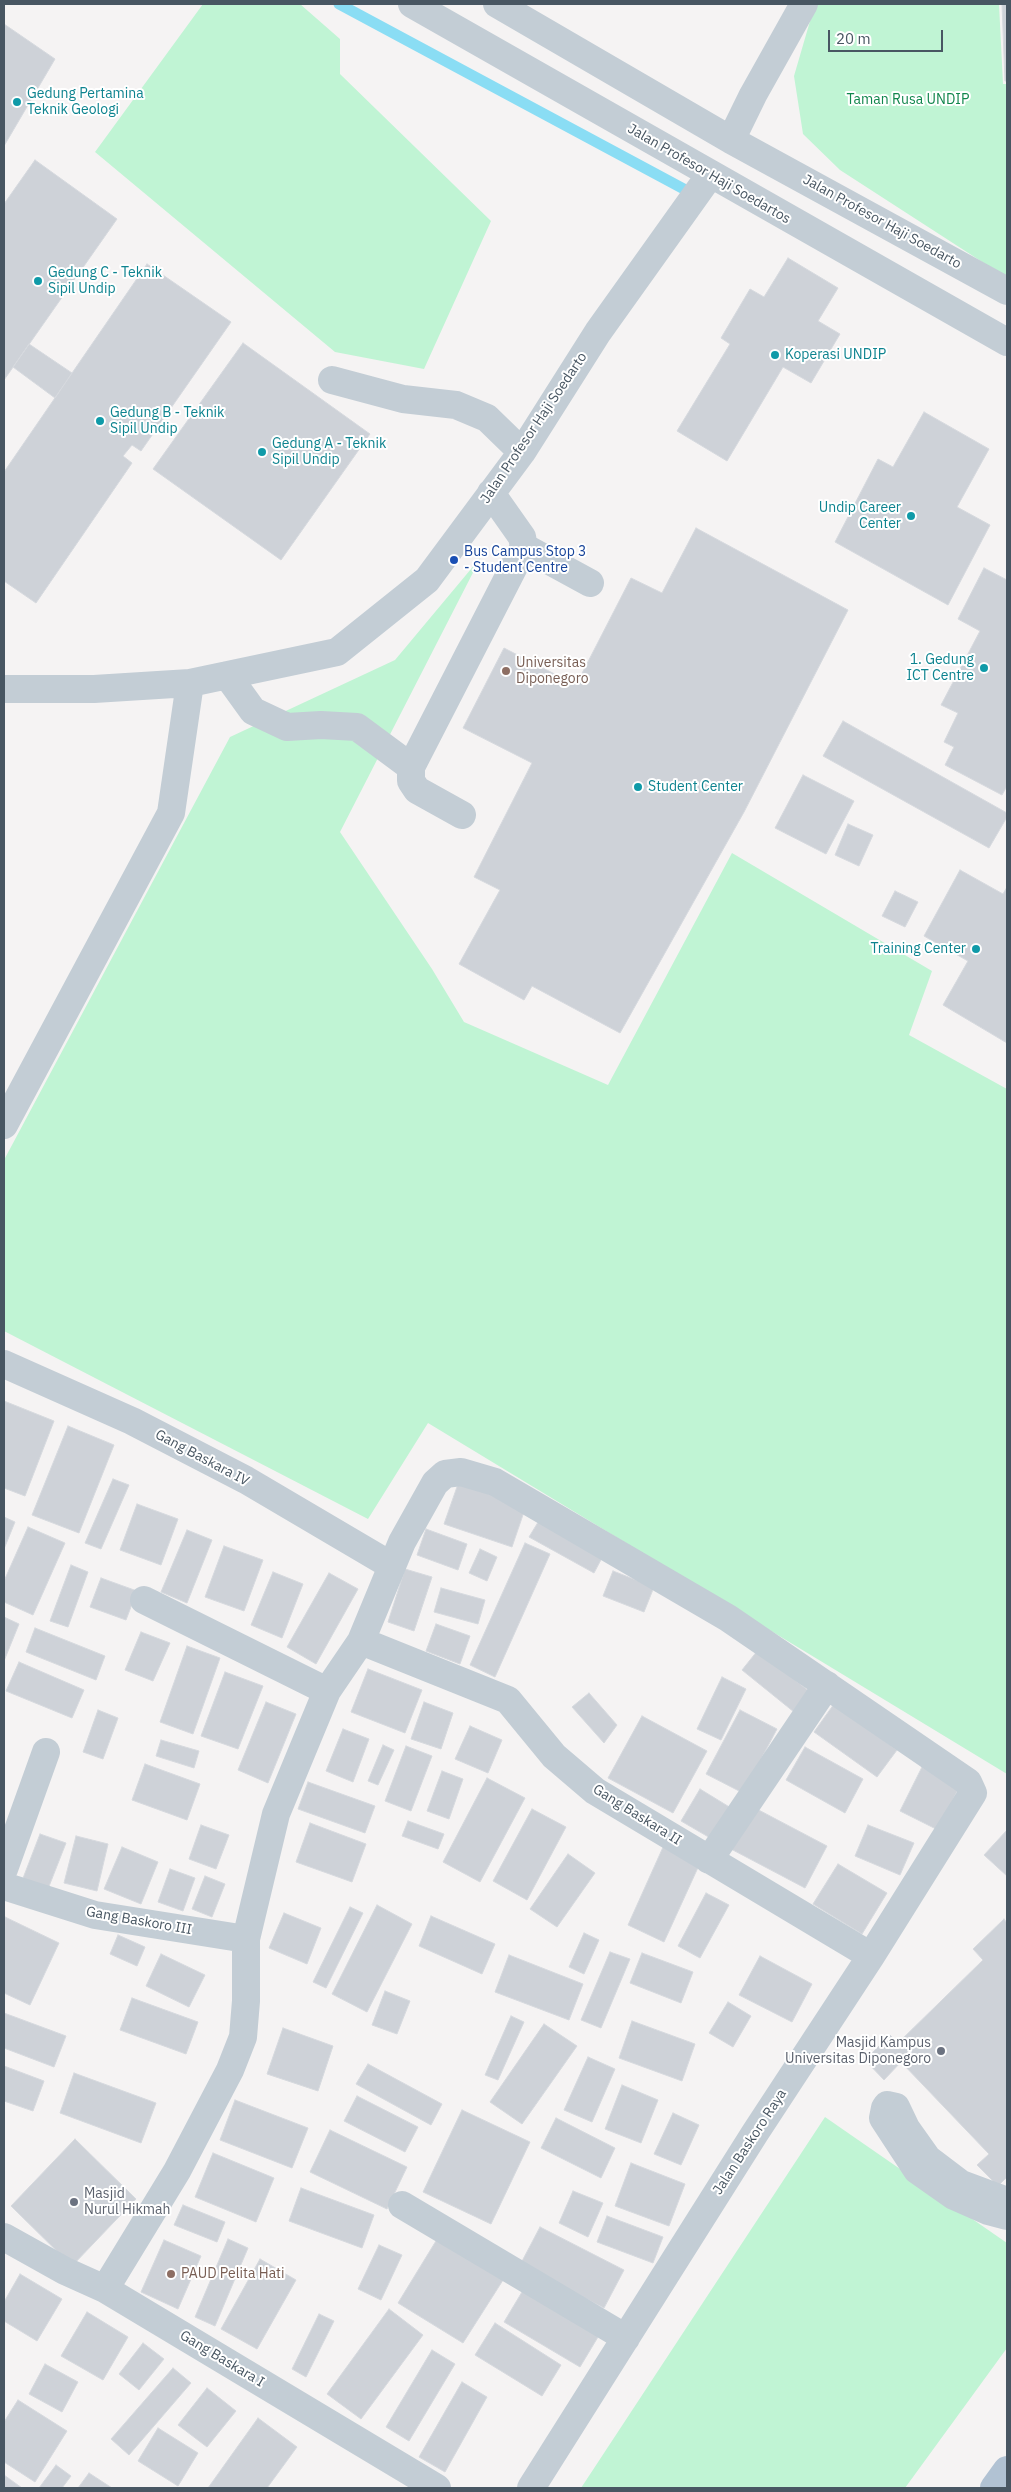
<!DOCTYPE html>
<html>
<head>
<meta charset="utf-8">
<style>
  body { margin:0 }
  #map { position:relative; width:1011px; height:2492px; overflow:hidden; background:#f5f3f3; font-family:"IBM Plex Sans",sans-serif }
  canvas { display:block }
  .frame { position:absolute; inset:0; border:5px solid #485662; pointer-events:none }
  .scale { position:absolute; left:828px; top:30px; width:115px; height:22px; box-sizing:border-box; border:2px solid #485662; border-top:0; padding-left:6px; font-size:15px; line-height:18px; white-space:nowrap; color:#485662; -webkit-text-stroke:4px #fff; paint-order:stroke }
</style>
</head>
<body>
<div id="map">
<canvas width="1011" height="2492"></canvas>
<div class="frame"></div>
<div class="scale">20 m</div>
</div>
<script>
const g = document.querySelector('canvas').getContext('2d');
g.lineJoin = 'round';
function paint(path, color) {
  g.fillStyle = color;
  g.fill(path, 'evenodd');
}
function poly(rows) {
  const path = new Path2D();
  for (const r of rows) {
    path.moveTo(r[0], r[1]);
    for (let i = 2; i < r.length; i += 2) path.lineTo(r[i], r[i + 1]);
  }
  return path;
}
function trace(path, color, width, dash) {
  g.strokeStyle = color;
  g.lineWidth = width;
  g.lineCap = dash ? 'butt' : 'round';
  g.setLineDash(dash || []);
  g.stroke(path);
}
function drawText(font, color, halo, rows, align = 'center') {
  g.font = font + ' "IBM Plex Sans",sans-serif';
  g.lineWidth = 4;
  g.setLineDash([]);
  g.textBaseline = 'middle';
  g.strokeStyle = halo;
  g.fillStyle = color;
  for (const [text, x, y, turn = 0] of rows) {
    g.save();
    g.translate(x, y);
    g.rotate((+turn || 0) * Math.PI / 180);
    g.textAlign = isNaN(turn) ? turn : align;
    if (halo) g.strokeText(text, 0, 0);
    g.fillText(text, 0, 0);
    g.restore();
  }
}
paint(poly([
  [203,4,300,4,340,39,340,74,491,221,424,369,335,352,95,152],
  [815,4,999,4,1003,84,1007,84,1007,278,840,170,803,134,794,76],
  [481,557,340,832,432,969,464,1022,608,1085,732,853,932,971,909,1035,1007,1089,1007,1774,428,1423,368,1519,4,1331,4,1160,230,737,395,660],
  [825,2117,1007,2243,1007,2348,905,2488,581,2488]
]), '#c0f4d4');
trace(poly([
  [339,4,695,195]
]), '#8addf4', 11);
const building = poly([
  [1002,4,1007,4,1007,81,1005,81,1002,4],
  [4,24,55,59,4,146,4,24],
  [35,160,117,219,4,380,4,204,35,160],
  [788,258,838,288,818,321,840,334,811,383,783,367,727,461,677,431,730,344,721,338,750,289,764,297,788,258],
  [147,264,231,322,141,451,132,445,123,456,132,463,36,603,4,581,4,472,147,264],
  [243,343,370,434,281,560,153,469,243,343],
  [29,344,72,373,55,398,13,367,29,344],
  [924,412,989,449,957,507,990,525,948,605,835,542,878,459,893,467,924,412],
  [696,528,848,610,744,812,620,1033,532,986,524,1000,459,964,500,890,474,877,532,763,463,728,504,648,576,685,631,578,662,593,696,528],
  [984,568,1007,580,1007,786,1002,795,945,765,954,747,944,742,958,713,941,705,980,631,958,619,984,568],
  [843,721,1007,813,1007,817,989,848,823,756,843,721],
  [803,775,854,801,826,854,775,828,803,775],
  [848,824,873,835,859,866,835,855,848,824],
  [960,870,1003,894,1007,887,1007,1043,943,1005,968,961,924,936,960,870],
  [895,891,918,902,905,927,882,916,895,891],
  [4,1401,54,1421,25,1496,4,1488,4,1401],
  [68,1426,114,1445,79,1533,32,1515,68,1426],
  [113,1479,129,1485,101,1549,85,1543,113,1479],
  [458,1484,526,1506,512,1547,444,1524,458,1484],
  [137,1504,178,1519,161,1565,120,1550,137,1504],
  [4,1517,15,1522,4,1549,4,1517],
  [540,1519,604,1554,594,1573,529,1537,540,1519],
  [28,1527,65,1543,33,1615,4,1602,4,1581,28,1527],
  [426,1529,467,1544,458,1570,417,1555,426,1529],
  [187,1530,212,1540,187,1603,161,1592,187,1530],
  [525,1543,550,1554,495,1677,470,1665,525,1543],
  [224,1546,263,1560,244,1611,205,1597,224,1546],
  [480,1549,497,1557,487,1581,469,1573,480,1549],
  [71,1565,88,1572,68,1627,50,1621,71,1565],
  [405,1569,432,1577,414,1631,388,1622,405,1569],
  [613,1571,654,1587,644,1612,603,1596,613,1571],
  [273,1572,303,1584,282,1638,251,1625,273,1572],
  [329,1573,358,1589,316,1664,287,1647,329,1573],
  [101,1578,137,1591,126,1620,90,1607,101,1578],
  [441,1588,485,1600,478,1624,434,1612,441,1588],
  [4,1617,19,1624,4,1661,4,1617],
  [436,1624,470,1636,460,1664,426,1651,436,1624],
  [35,1628,105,1656,96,1680,26,1652,35,1628],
  [141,1632,170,1643,153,1681,125,1670,141,1632],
  [187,1646,220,1658,193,1734,160,1722,187,1646],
  [758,1650,810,1692,794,1712,742,1670,758,1650],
  [19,1662,84,1690,72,1718,6,1691,19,1662],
  [368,1669,422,1690,405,1733,351,1712,368,1669],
  [225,1672,263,1686,238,1749,201,1736,225,1672],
  [722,1677,746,1689,721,1740,697,1729,722,1677],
  [589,1693,617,1725,604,1743,572,1707,589,1693],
  [266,1702,296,1714,268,1783,238,1770,266,1702],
  [424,1702,453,1713,441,1749,411,1739,424,1702],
  [834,1704,897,1750,877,1777,814,1732,834,1704],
  [98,1710,118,1718,103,1759,83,1752,98,1710],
  [740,1710,777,1729,743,1793,706,1774,740,1710],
  [642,1716,707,1751,673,1813,608,1778,642,1716],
  [470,1726,502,1740,488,1773,455,1759,470,1726],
  [343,1729,369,1739,353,1782,326,1771,343,1729],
  [161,1740,199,1751,194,1768,156,1756,161,1740],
  [383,1745,394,1750,378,1785,368,1781,383,1745],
  [406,1746,432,1756,411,1811,385,1801,406,1746],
  [805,1747,863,1779,845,1813,786,1780,805,1747],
  [145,1764,200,1784,187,1820,132,1800,145,1764],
  [922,1767,959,1788,951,1803,942,1832,900,1811,922,1767],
  [442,1771,463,1779,449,1819,427,1811,442,1771],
  [487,1778,525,1798,480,1882,443,1862,487,1778],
  [308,1782,375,1806,365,1833,298,1809,308,1782],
  [700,1789,731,1808,712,1839,681,1821,700,1789],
  [753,1807,827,1846,805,1888,731,1849,753,1807],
  [532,1809,566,1827,527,1900,493,1881,532,1809],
  [408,1821,444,1834,438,1849,402,1836,408,1821],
  [310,1823,366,1844,352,1882,296,1862,310,1823],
  [201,1825,229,1835,216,1869,189,1859,201,1825],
  [868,1825,914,1843,900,1875,855,1856,868,1825],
  [1007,1830,1007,1876,984,1855,1007,1830],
  [40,1834,66,1843,46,1894,20,1886,40,1834],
  [76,1836,108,1844,97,1891,64,1883,76,1836],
  [664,1845,701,1861,664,1942,628,1925,664,1845],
  [122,1847,158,1862,141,1904,104,1889,122,1847],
  [568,1854,595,1873,557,1927,530,1909,568,1854],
  [838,1864,887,1893,862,1934,813,1904,838,1864],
  [170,1869,195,1878,183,1911,158,1902,170,1869],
  [205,1876,225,1884,212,1917,192,1909,205,1876],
  [706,1893,729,1905,700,1958,678,1946,706,1893],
  [377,1905,412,1924,367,2012,332,1994,377,1905],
  [350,1907,363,1913,326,1988,313,1982,350,1907],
  [284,1913,321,1928,307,1964,269,1948,284,1913],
  [431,1916,495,1944,482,1974,419,1946,431,1916],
  [5,1917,59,1943,30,2005,4,1993,5,1917],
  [1004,1919,1007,1923,1007,2177,998,2186,977,2165,989,2154,901,2062,884,2080,865,2060,890,2035,898,2043,983,1960,973,1949,1004,1919],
  [584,1933,599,1940,584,1974,569,1967,584,1933],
  [118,1935,145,1947,137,1966,110,1954,118,1935],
  [610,1952,630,1959,601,2028,581,2020,610,1952],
  [642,1953,693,1972,681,2003,630,1983,642,1953],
  [161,1954,205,1975,189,2007,146,1986,161,1954],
  [509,1955,583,1984,569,2020,495,1992,509,1955],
  [760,1956,812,1984,792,2022,739,1995,760,1956],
  [385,1991,410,2001,397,2034,372,2025,385,1991],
  [132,1998,198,2022,186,2054,120,2030,132,1998],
  [728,2002,751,2016,733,2047,709,2033,728,2002],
  [4,2013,66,2036,54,2067,4,2048,4,2013],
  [511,2016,524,2022,498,2080,485,2075,511,2016],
  [632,2021,695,2044,682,2081,619,2058,632,2021],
  [544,2024,577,2046,522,2124,490,2102,544,2024],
  [283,2028,333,2046,318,2091,267,2074,283,2028],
  [588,2057,615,2069,592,2122,564,2110,588,2057],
  [368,2064,442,2104,431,2125,356,2084,368,2064],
  [4,2066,44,2081,33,2111,4,2101,4,2066],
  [74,2073,156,2103,141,2143,60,2113,74,2073],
  [622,2085,658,2100,641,2143,605,2129,622,2085],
  [357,2096,418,2127,405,2152,344,2121,357,2096],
  [235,2100,308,2128,292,2168,220,2140,235,2100],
  [462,2110,530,2142,491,2224,423,2192,462,2110],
  [673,2113,699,2125,681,2165,654,2154,673,2113],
  [556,2118,615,2148,601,2178,541,2148,556,2118],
  [330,2130,407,2167,387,2209,310,2172,330,2130],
  [75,2139,136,2199,72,2266,11,2206,75,2139],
  [213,2153,274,2178,256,2222,195,2197,213,2153],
  [631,2163,685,2184,669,2226,615,2206,631,2163],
  [301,2188,374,2215,362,2248,289,2221,301,2188],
  [573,2191,603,2203,588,2237,559,2223,573,2191],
  [183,2205,225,2222,217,2242,174,2225,183,2205],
  [607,2216,663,2237,653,2263,597,2242,607,2216],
  [540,2227,624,2270,604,2308,520,2265,540,2227],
  [439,2236,505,2277,463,2343,398,2303,439,2236],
  [228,2239,248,2248,215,2326,195,2317,228,2239],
  [164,2240,201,2256,178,2309,141,2292,164,2240],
  [379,2245,402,2255,381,2300,358,2289,379,2245],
  [260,2259,296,2280,257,2349,221,2329,260,2259],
  [20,2274,62,2299,37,2341,4,2321,4,2302,20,2274],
  [525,2287,601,2332,580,2367,504,2322,525,2287],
  [389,2309,423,2335,361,2419,327,2394,389,2309],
  [87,2312,128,2337,103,2380,61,2356,87,2312],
  [319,2314,334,2321,306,2377,292,2369,319,2314],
  [495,2323,561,2365,542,2396,475,2355,495,2323],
  [143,2343,164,2359,139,2390,119,2374,143,2343],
  [432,2350,455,2364,409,2441,386,2427,432,2350],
  [45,2364,78,2382,62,2412,29,2394,45,2364],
  [173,2368,191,2383,129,2455,111,2439,173,2368],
  [462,2382,487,2397,445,2472,419,2457,462,2382],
  [207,2388,236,2411,207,2447,178,2425,207,2388],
  [18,2400,67,2431,35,2482,4,2462,4,2422,18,2400],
  [258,2418,297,2447,267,2488,208,2488,258,2418],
  [158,2428,198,2453,178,2486,138,2461,158,2428],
  [56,2465,71,2476,62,2488,39,2488,56,2465],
  [89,2473,112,2488,78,2488,89,2473],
  [4,2475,22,2488,4,2488,4,2475]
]);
paint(building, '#ced2d8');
trace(building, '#d6d9de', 1);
trace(poly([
  [412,4,1007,342],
  [497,4,731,140,1007,291],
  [731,140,753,95,804,4],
  [332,380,403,399,456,405,487,418,522,452],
  [491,493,522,537,524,547],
  [227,675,253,711,287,727,321,725,357,727,411,767],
  [4,689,94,689,190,683,337,652,427,580,522,452,598,332,710,175],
  [462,815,417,790,411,781,411,767,524,547,590,583],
  [4,1125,171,813,190,683],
  [4,1364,132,1421,246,1480,392,1566],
  [144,1600,327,1691],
  [361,1641,508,1700,554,1756,595,1791,871,1956],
  [709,1860,827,1685],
  [4,1869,46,1752],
  [4,1886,95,1915,246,1939],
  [1007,2201,961,2184,928,2159,906,2128,896,2107,887,2105,885,2108,883,2118,917,2170,954,2196,988,2211,1007,2216],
  [402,2205,626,2338],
  [4,2237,65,2271,105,2289,437,2488],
  [105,2289,177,2171,230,2070,243,2037,246,2001,246,1939,276,1814,327,1691,361,1641,402,1542,435,1483,445,1474,461,1472,495,1482,728,1618,968,1782,973,1793,871,1956,755,2133,531,2488]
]), '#c3cdd5', 28);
trace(poly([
  [994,2488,1007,2470]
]), '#b1c2d3', 28);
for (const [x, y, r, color] of [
  [17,102,5,"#0f9aa8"],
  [38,281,5,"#0f9aa8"],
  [775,355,5,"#0f9aa8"],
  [100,421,5,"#0f9aa8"],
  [262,452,5,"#0f9aa8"],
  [911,516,5,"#0f9aa8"],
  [454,560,5,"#1a4fb4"],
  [984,668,5,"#0f9aa8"],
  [506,671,5,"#8d6e63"],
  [638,787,5,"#0f9aa8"],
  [976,949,5,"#0f9aa8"],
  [941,2051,5,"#6b7280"],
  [74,2202,5,"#6b7280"],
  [171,2274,5,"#8d6e63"]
]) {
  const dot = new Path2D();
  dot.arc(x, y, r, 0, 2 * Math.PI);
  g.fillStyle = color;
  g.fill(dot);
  trace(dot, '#fff', 2);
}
drawText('14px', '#0d838f', '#fff', [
  ["Gedung Pertamina",27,94],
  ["Teknik Geologi",27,110],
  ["Gedung C - Teknik",48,273],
  ["Sipil Undip",48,289],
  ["Koperasi UNDIP",785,355],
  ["Gedung B - Teknik",110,413],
  ["Sipil Undip",110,429],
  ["Gedung A - Teknik",272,444],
  ["Sipil Undip",272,460],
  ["Undip Career",901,508,"right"],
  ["Center",901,524,"right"],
  ["1. Gedung",974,660,"right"],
  ["ICT Centre",974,676,"right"],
  ["Student Center",648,787],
  ["Training Center",966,949,"right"]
], 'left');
drawText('14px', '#10864c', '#fff', [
  ["Taman Rusa UNDIP",908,100]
]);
drawText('14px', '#485662', '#fff', [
  ["Jalan Profesor Haji Soedartos",709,174,30],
  ["Jalan Profesor Haji Soedarto",882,222,29],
  ["Jalan Profesor Haji Soedarto",534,428,-56],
  ["Gang Baskara IV",202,1458,28],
  ["Gang Baskara II",637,1815,32],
  ["Gang Baskoro III",139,1921,10],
  ["Jalan Baskoro Raya",750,2142,-57],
  ["Gang Baskara I",222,2359,31]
]);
drawText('14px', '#164399', '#fff', [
  ["Bus Campus Stop 3",464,552],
  ["- Student Centre",464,568]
], 'left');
drawText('14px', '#785e54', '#fff', [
  ["Universitas",516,663],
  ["Diponegoro",516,679],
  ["PAUD Pelita Hati",181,2274]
], 'left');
drawText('14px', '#5b616d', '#fff', [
  ["Masjid Kampus",931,2043],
  ["Universitas Diponegoro",931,2059],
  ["Masjid",84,2194,"left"],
  ["Nurul Hikmah",84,2210,"left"]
], 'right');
</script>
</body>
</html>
